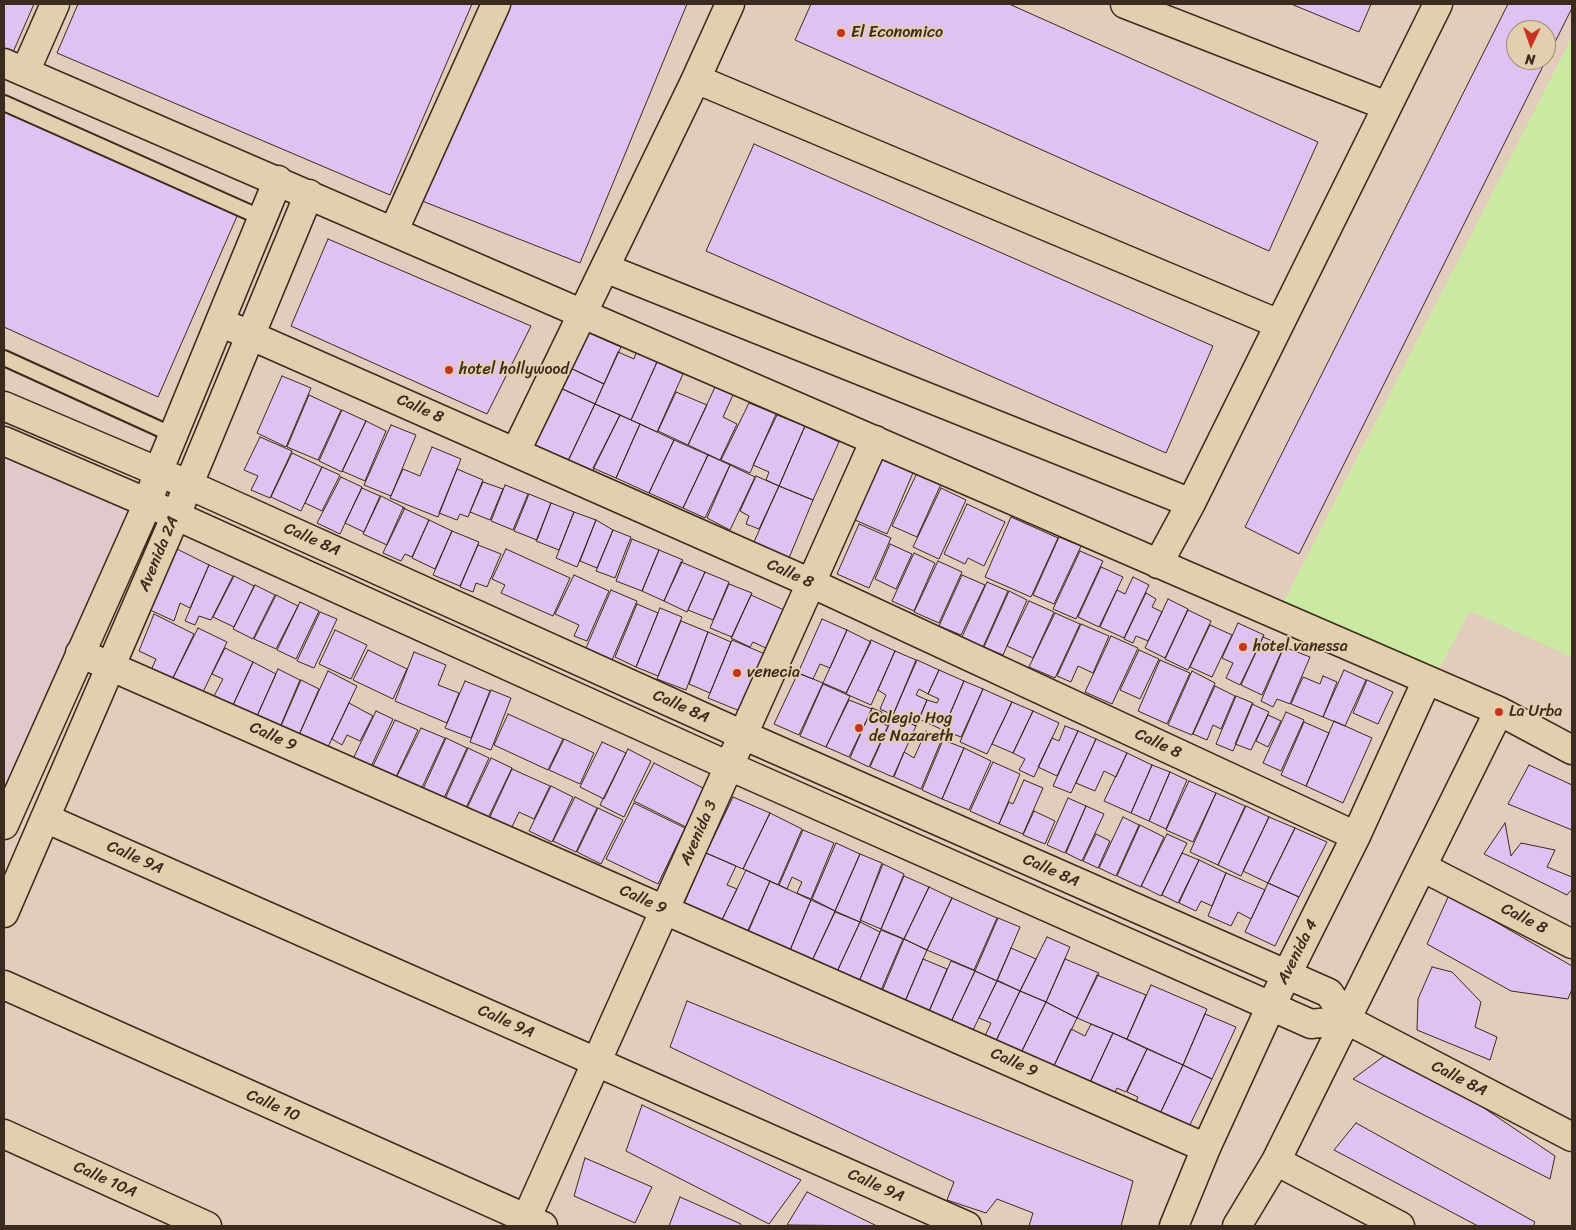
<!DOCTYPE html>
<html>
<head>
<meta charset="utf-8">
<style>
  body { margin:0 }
  #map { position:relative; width:1576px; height:1230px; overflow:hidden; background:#e2ccbb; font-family:Sriracha,sans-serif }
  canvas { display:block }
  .frame { position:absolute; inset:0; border:5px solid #3b2a1e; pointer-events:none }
  .north { position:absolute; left:1506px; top:20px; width:50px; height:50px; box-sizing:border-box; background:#e3cfad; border:1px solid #a08d74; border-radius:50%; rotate:183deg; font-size:14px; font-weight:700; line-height:20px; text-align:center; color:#3b2a1e }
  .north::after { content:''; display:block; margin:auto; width:18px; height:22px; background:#c8321e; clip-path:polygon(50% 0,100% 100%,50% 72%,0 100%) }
</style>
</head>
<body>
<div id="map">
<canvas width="1576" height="1230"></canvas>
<div class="frame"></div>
<div class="north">N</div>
</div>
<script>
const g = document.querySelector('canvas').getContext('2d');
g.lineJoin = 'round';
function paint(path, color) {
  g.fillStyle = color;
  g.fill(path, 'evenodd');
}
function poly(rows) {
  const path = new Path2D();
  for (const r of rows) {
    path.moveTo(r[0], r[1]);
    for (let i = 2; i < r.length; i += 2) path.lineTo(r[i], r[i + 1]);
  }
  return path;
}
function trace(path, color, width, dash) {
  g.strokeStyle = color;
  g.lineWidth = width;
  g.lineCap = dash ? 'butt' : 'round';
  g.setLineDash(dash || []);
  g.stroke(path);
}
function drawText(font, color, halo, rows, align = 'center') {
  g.font = font + ' Sriracha,sans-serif';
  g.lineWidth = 4;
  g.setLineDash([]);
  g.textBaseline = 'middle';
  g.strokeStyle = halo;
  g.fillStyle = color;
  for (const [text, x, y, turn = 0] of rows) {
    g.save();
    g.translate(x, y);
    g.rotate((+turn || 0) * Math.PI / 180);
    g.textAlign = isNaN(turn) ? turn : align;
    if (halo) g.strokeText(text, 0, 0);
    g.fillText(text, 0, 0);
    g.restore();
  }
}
paint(poly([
  [4,453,137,510,4,805]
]), '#e1c9cb');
paint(poly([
  [1572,37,1572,657,1470,611,1433,680,1280,609]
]), '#caeaa2');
const building = poly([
  [4,4,34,4,10,59,4,56,4,4],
  [78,4,472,4,390,195,57,53,78,4],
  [505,4,687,4,580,263,417,199,505,4],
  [811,4,1009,4,1318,142,1269,251,795,40,811,4],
  [1291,4,1371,4,1359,32,1291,4],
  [1508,4,1572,4,1572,8,1299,554,1245,527,1508,4],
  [1516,30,1546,30,1546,60,1516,60,1516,30],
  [4,112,238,214,158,397,4,327,4,112],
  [754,144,1213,346,1166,453,706,251,754,144],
  [328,239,531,326,487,414,291,326,328,239],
  [580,329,621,347,604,384,564,365,580,329],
  [618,352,634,359,636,353,657,362,631,420,595,404,618,352],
  [657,362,683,374,657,432,631,420,657,362],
  [564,365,604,384,595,404,554,385,564,365],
  [282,376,311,388,286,447,257,433,282,376],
  [554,385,595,404,568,461,527,441,554,385],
  [715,387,733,395,723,417,737,424,720,460,688,445,715,387],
  [676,392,707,405,688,445,658,431,676,392],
  [309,395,341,410,318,460,287,447,309,395],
  [749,403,776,414,750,473,721,460,749,403],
  [595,404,620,415,592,472,568,461,595,404],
  [342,410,366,421,342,472,319,461,342,410],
  [620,415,640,424,616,478,593,468,620,415],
  [777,415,805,426,779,486,766,480,769,472,753,465,777,415],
  [366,421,386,431,365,481,342,471,366,421],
  [640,424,674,440,649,493,616,478,640,424],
  [391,425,416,435,391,496,364,485,391,425],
  [805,426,839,442,813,500,779,486,805,426],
  [260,437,292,451,270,498,251,490,258,476,244,470,260,437],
  [674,440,708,455,683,508,649,493,674,440],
  [432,447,461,459,438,517,390,498,403,469,420,476,432,447],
  [292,453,322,467,301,511,271,497,292,453],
  [708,455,730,465,705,518,683,508,708,455],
  [883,455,915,468,887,534,855,520,883,455],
  [730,465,755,477,730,530,707,518,730,465],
  [322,467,340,475,322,511,305,503,322,467],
  [457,469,483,480,468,517,460,514,457,520,439,513,457,469],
  [917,473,941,484,917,537,892,526,917,473],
  [756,476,779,486,759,529,746,524,749,516,740,511,756,476],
  [341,477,362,487,340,534,317,523,341,477],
  [483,482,503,489,490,520,470,512,483,482],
  [505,485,528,494,513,530,491,521,505,485],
  [779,486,813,500,789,558,754,542,779,486],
  [362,488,380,496,364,532,345,523,362,488],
  [941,488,966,500,939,559,913,547,941,488],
  [529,494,551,503,537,540,514,531,529,494],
  [381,496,405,508,387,545,363,534,381,496],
  [551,503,574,512,559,550,536,541,551,503],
  [967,504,1005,522,984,566,968,558,965,564,944,554,967,504],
  [403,508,429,520,412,557,405,554,401,561,383,553,403,508],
  [574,512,596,520,577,567,556,558,574,512],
  [1011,517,1058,538,1031,597,985,577,1011,517],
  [429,520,452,531,435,569,412,558,429,520],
  [596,520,613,530,597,568,580,561,596,520],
  [859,524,891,538,869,588,837,574,859,524],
  [613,530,631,537,615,578,596,571,613,530],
  [452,531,479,542,460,586,433,575,452,531],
  [1059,537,1081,546,1054,604,1033,595,1059,537],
  [632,539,659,550,642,591,616,581,632,539],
  [890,544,912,554,896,589,875,579,890,544],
  [478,545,501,554,487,587,476,583,473,592,460,587,478,545],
  [175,548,209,565,190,608,180,603,174,621,148,609,175,548],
  [506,549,570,578,553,616,501,593,505,585,492,579,506,549],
  [659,550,683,560,664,601,642,591,659,550],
  [1080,551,1103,561,1076,619,1053,609,1080,551],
  [914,553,935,563,914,611,892,601,914,553],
  [938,561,962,572,939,623,914,612,938,561],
  [681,562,705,572,687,612,664,601,681,562],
  [209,565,233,576,211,620,199,616,195,625,185,621,209,565],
  [1101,567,1123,577,1099,627,1078,617,1101,567],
  [705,572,729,582,713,620,688,610,705,572],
  [574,575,609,591,587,641,574,636,579,625,555,614,574,575],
  [962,575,985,585,961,635,939,626,962,575],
  [234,576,254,586,234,627,213,617,234,576],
  [1133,577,1149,585,1124,638,1100,627,1117,590,1125,594,1133,577],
  [987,582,1008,591,983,647,962,637,987,582],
  [729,584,752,593,732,637,710,628,729,584],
  [255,585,275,595,253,639,233,629,255,585],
  [611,590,637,601,612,660,586,648,611,590],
  [1009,591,1027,600,1003,655,984,647,1009,591],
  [1146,593,1156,599,1152,607,1162,612,1148,641,1136,636,1133,643,1124,639,1146,593],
  [276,595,298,606,276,649,254,639,276,595],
  [751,595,784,610,766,648,753,642,750,647,731,638,751,595],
  [1168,599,1188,609,1165,658,1145,648,1168,599],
  [1029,601,1054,612,1033,658,1007,646,1029,601],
  [300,602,319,611,296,659,277,650,300,602],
  [637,604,658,613,636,667,615,657,637,604],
  [660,608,682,617,658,676,636,667,660,608],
  [1188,610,1211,621,1188,670,1165,659,1188,610],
  [320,612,337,619,314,668,297,661,320,612],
  [1055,613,1080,624,1055,678,1029,667,1055,613],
  [154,614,194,634,170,684,149,675,156,659,139,651,154,614],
  [822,619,847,630,830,668,820,664,813,679,798,673,822,619],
  [681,621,708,632,686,690,657,679,681,621],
  [1238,623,1264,635,1240,685,1226,678,1233,663,1222,658,1238,623],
  [1081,624,1109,636,1093,673,1078,666,1071,682,1057,676,1081,624],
  [1210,625,1232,635,1212,677,1190,667,1210,625],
  [198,628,227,642,202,694,170,684,198,628],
  [335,630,367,645,351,679,319,664,335,630],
  [847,630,871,642,846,693,823,683,847,630],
  [708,632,731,642,710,693,689,684,708,632],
  [1111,636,1138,648,1112,704,1085,692,1111,636],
  [1263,637,1284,646,1262,695,1241,685,1263,637],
  [732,640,765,654,740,711,708,698,732,640],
  [871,640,895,651,871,705,846,694,871,640],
  [1284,647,1310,657,1290,704,1277,699,1273,707,1261,701,1284,647],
  [225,648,253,662,233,705,214,696,223,679,212,674,225,648],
  [368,650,407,669,393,699,353,680,368,650],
  [1139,650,1159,659,1140,699,1120,690,1139,650],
  [895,651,916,660,893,715,880,709,886,695,878,690,895,651],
  [414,652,446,665,438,685,459,693,447,723,395,701,414,652],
  [917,660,939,670,928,694,919,689,916,695,927,700,916,726,893,715,917,660],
  [1160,660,1190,673,1167,724,1138,711,1160,660],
  [253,662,276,674,257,716,233,705,253,662],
  [278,669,300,680,280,727,257,716,278,669],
  [939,670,964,681,943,730,919,719,927,700,937,703,939,699,928,694,939,670],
  [1344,670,1366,680,1345,726,1323,717,1344,670],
  [328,671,357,686,326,751,298,737,328,671],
  [1192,671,1215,683,1192,735,1168,725,1192,671],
  [798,673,823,683,799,735,774,724,798,673],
  [1323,676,1337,682,1323,717,1291,704,1303,677,1320,684,1323,676],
  [301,680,319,689,299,735,281,726,301,680],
  [1367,680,1393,692,1378,724,1353,713,1367,680],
  [465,681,490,691,471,738,445,728,465,681],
  [964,681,983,689,961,737,943,730,964,681],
  [823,684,850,696,826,747,800,736,823,684],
  [1215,686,1235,696,1221,729,1213,725,1207,740,1193,734,1215,686],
  [983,689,1012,702,987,754,960,742,983,689],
  [491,690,511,698,491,750,470,742,491,690],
  [1236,696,1253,703,1233,751,1216,744,1236,696],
  [849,700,872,709,849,757,826,747,849,700],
  [1012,702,1033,711,1013,753,992,744,1012,702],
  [349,703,373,716,360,741,347,735,342,745,332,739,349,703],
  [1252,704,1269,712,1251,750,1235,744,1252,704],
  [872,708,882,712,878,721,888,726,869,767,850,758,872,708],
  [376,711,393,719,369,771,352,761,376,711],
  [1033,711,1059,723,1034,777,1019,770,1025,759,1013,753,1033,711],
  [1286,712,1304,720,1281,771,1263,763,1286,712],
  [508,714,563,739,548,770,494,745,508,714],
  [1268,715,1281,721,1268,747,1256,741,1268,715],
  [893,716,916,726,893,777,870,767,893,716],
  [395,720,418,730,395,779,372,768,395,720],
  [1334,721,1372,738,1343,803,1306,786,1334,721],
  [1304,722,1329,733,1306,786,1281,775,1304,722],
  [1065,726,1078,731,1057,776,1038,767,1052,738,1059,741,1065,726],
  [421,728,445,738,418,796,393,784,421,728],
  [926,731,942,739,921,789,894,777,904,752,914,758,926,731],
  [1078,731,1096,739,1071,793,1053,786,1078,731],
  [446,738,467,748,444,798,423,789,446,738],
  [564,739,594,753,580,784,549,770,564,739],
  [1096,739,1127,753,1116,777,1104,771,1095,791,1076,783,1096,739],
  [943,740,964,748,942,799,922,790,943,740],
  [602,742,626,753,604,799,580,787,602,742],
  [468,748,489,758,466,808,445,799,468,748],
  [964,748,991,761,969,810,942,799,964,748],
  [628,749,651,761,624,817,600,805,628,749],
  [1127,753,1152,765,1131,813,1104,801,1127,753],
  [491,758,512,768,488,818,467,808,491,758],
  [993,762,1020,774,999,824,970,811,993,762],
  [654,763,705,789,686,827,634,801,654,763],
  [1152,765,1170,772,1149,821,1131,813,1152,765],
  [1529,765,1572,785,1572,830,1508,804,1529,765],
  [512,769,550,786,534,819,519,812,511,829,489,819,512,769],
  [1170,772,1187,780,1166,829,1149,821,1170,772],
  [1024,780,1043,788,1023,834,999,824,1009,802,1013,804,1024,780],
  [1189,781,1216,793,1193,842,1166,830,1189,781],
  [551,786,573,797,552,842,529,831,551,786],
  [1216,793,1245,806,1218,865,1190,852,1216,793],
  [575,797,597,808,576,852,553,841,575,797],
  [733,797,770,813,743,869,706,853,733,797],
  [1068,798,1086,806,1065,853,1047,845,1068,798],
  [634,803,685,828,658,884,606,859,634,803],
  [1086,806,1104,814,1082,861,1066,853,1086,806],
  [1246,806,1269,817,1241,876,1218,865,1246,806],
  [598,808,623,820,601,864,577,852,598,808],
  [1034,811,1055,821,1045,844,1023,835,1034,811],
  [770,813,802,829,778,885,743,869,770,813],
  [1123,817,1139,825,1116,876,1099,868,1123,817],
  [1269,817,1295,828,1268,883,1243,871,1269,817],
  [1505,823,1511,856,1521,843,1555,850,1547,867,1572,877,1572,889,1567,895,1484,854,1505,823],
  [1140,825,1164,837,1141,887,1117,876,1140,825],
  [1295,828,1327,842,1299,897,1268,883,1295,828],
  [803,830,834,843,811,899,797,893,802,882,792,877,787,889,779,885,803,830],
  [1096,834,1110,841,1098,868,1083,861,1096,834],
  [1167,834,1187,843,1161,896,1141,886,1167,834],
  [836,843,860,854,835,911,812,899,836,843],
  [706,853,736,866,727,885,737,889,719,926,682,908,706,853],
  [1182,853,1199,860,1178,903,1162,895,1182,853],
  [860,854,882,863,860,922,835,911,860,854],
  [1199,860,1226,873,1212,906,1201,901,1196,911,1179,903,1199,860],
  [883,864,904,874,881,929,860,920,883,864],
  [746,870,770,881,745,937,719,926,746,870],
  [1226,873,1265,890,1251,919,1238,912,1231,926,1208,916,1226,873],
  [904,876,929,887,904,939,881,929,904,876],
  [770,881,811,900,788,955,746,937,770,881],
  [1268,883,1299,897,1275,946,1245,932,1268,883],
  [929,887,952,898,927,950,904,939,929,887],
  [1449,895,1572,966,1572,989,1568,999,1511,991,1427,944,1449,895],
  [952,898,997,918,974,970,927,950,952,898],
  [811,900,835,911,810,965,788,955,811,900],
  [835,912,860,922,835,976,810,965,835,912],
  [998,918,1020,927,997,981,975,971,998,918],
  [860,922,880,932,857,986,835,976,860,922],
  [881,930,903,939,879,995,857,986,881,930],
  [1047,937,1070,947,1046,1002,1020,991,1047,937],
  [904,939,927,950,903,1006,880,996,904,939],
  [1011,948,1036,959,1020,991,997,980,1011,948],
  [923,959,947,969,927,1016,903,1006,923,959],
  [1065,959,1099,973,1077,1018,1046,1002,1065,959],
  [951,961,975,971,949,1026,927,1016,951,961],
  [1432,967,1452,972,1481,1002,1475,1027,1497,1037,1490,1060,1417,1030,1418,999,1432,967],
  [975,971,997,981,970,1036,949,1026,975,971],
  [1097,975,1146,995,1127,1039,1077,1018,1097,975],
  [997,981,1020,991,994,1045,983,1040,991,1023,979,1018,997,981],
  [1151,985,1207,1009,1183,1065,1127,1039,1151,985],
  [1020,991,1046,1002,1019,1057,994,1045,1020,991],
  [687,1001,1133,1181,1121,1226,1029,1226,1033,1213,997,1199,986,1213,947,1200,954,1182,670,1047,687,1001],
  [1046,1002,1077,1018,1051,1072,1019,1057,1046,1002],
  [1205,1014,1236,1027,1212,1079,1183,1065,1205,1014],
  [1091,1024,1113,1033,1087,1089,1051,1072,1071,1029,1085,1036,1091,1024],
  [1113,1033,1147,1049,1126,1092,1117,1088,1111,1100,1087,1089,1113,1033],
  [1395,1048,1555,1156,1550,1179,1353,1079,1395,1048],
  [1147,1049,1183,1065,1157,1120,1133,1109,1138,1097,1127,1092,1147,1049],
  [1183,1065,1212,1079,1186,1133,1157,1120,1183,1065],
  [642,1105,801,1180,769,1224,626,1151,642,1105],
  [1356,1123,1535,1222,1533,1226,1478,1226,1334,1150,1356,1123],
  [585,1158,652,1187,635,1223,574,1196,585,1158],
  [807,1192,877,1226,787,1225,807,1192],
  [680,1197,741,1224,740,1226,669,1226,680,1197]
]);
paint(building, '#dec2f1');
trace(building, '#3b2a1e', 1);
const lane = poly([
  [4,103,262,218],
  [4,358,173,435]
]);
const street = poly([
  [1125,4,1387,106],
  [4,63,1499,711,1572,750],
  [25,72,55,4],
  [696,79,1279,324],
  [394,230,496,4],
  [605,268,1191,503],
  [220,322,811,583,1356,836],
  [4,406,187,484,743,735,1329,993,1347,1020,1572,1137],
  [4,441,148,503,729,766,1311,1024,1347,1020],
  [516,451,696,79,730,4],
  [1158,564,1191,503,1438,4],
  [80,653,1206,1148],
  [45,818,967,1226],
  [4,825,148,503,158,472,278,180],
  [1422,867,1572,944],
  [4,913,176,515,309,194],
  [4,985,543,1226],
  [4,1134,207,1226],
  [1276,1161,1400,1226],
  [523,1226,875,440],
  [1174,1226,1206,1148,1271,1006,1356,836,1427,680],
  [1237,1226,1276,1161,1499,711]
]);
trace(lane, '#3b2a1e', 18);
trace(street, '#3b2a1e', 31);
trace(lane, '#e3cfad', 14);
trace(street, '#e3cfad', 28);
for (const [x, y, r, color] of [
  [841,33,5,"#c8321e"],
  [449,370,5,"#c8321e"],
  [1243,647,5,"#c8321e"],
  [737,673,5,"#c8321e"],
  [1499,712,5,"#c8321e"],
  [859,728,5,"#c8321e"]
]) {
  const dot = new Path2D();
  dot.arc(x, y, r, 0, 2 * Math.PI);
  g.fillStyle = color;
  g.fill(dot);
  trace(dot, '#e3cfad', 2);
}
drawText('16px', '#3b2a1e', '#e3cfad', [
  ["El Economico",851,33],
  ["hotel hollywood",459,370],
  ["hotel vanessa",1253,647],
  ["venecia",747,673],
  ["La Urba",1509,712],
  ["Colegio Hog",869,719],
  ["de Nazareth",869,737]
], 'left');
drawText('16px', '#3b2a1e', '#e3cfad', [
  ["Calle 8",420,409,24],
  ["Calle 8A",312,540,24],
  ["Avenida 2A",159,554,-67],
  ["Calle 8",790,574,24],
  ["Calle 8A",681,707,24],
  ["Calle 9",273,737,24],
  ["Calle 8",1158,744,25],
  ["Avenida 3",699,833,-66],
  ["Calle 9A",135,858,24],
  ["Calle 8A",1051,871,24],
  ["Calle 9",643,900,24],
  ["Calle 8",1524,919,27],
  ["Avenida 4",1298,952,-63],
  ["Calle 9A",506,1022,24],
  ["Calle 9",1014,1063,24],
  ["Calle 8A",1459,1079,27],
  ["Calle 10",273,1106,24],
  ["Calle 10A",105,1180,24],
  ["Calle 9A",876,1186,24]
]);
</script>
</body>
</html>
